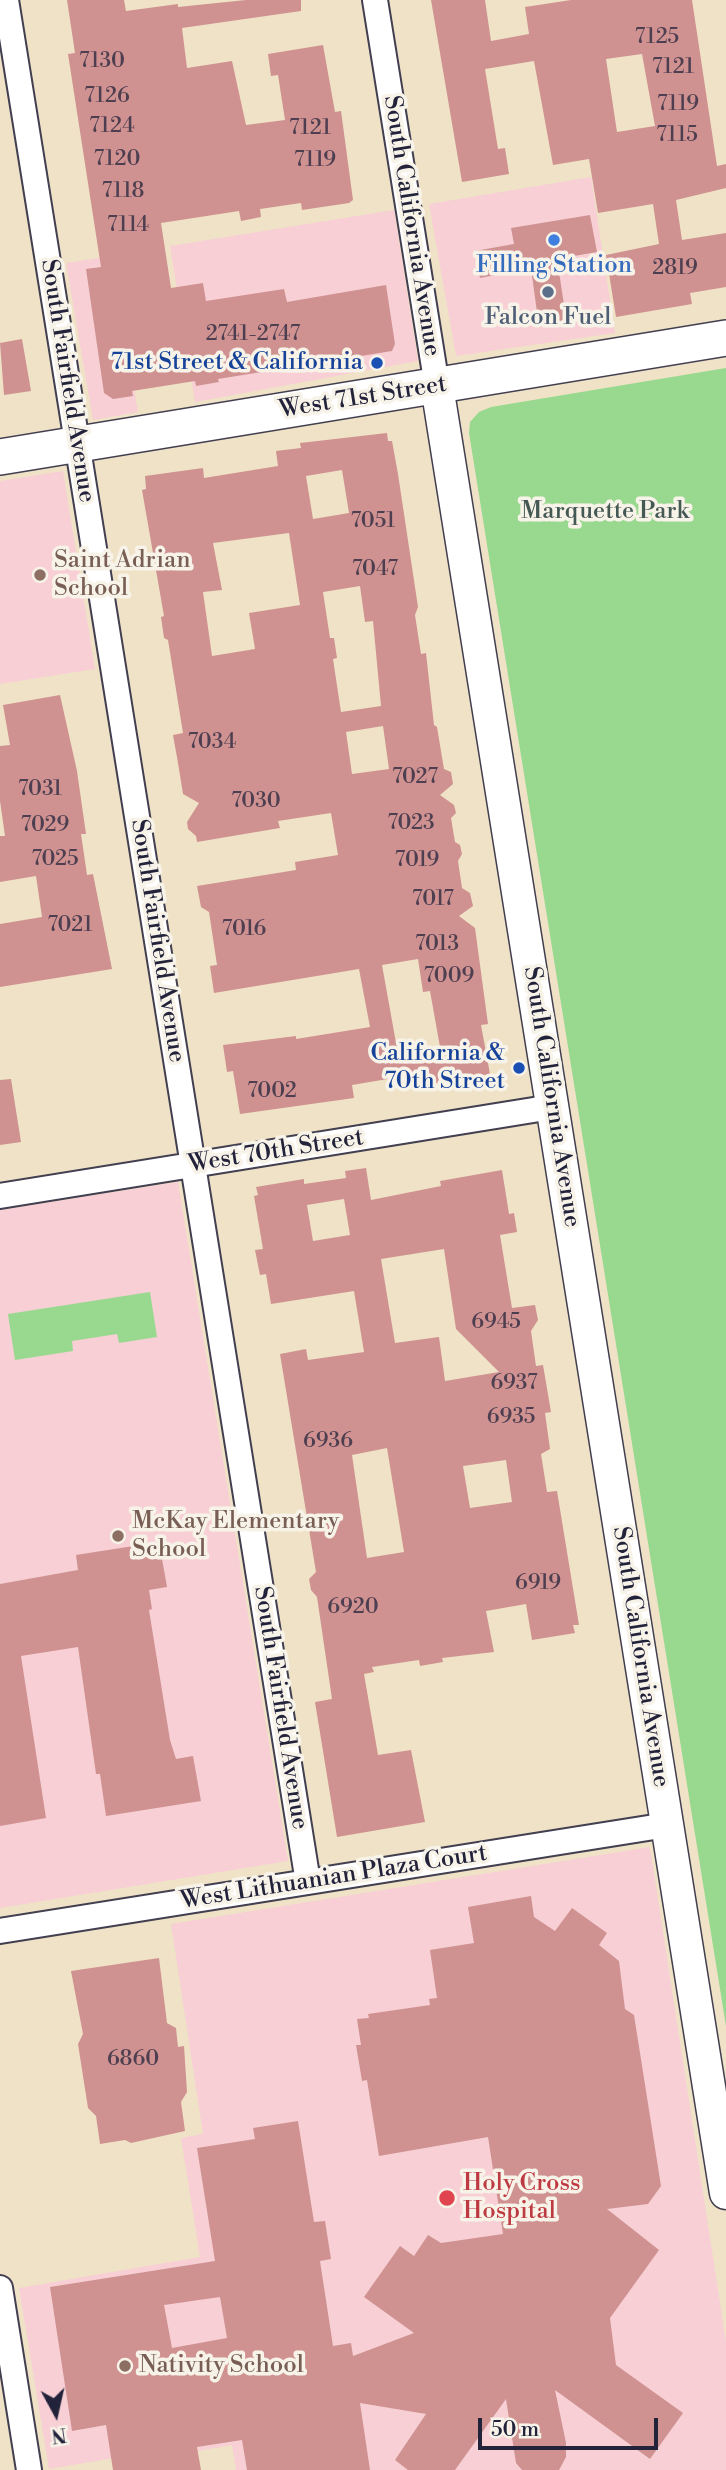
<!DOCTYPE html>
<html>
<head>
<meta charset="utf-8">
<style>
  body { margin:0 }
  #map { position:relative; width:726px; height:2470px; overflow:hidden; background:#f0e2c6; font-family:"Libre Bodoni",serif }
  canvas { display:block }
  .north { position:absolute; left:21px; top:2379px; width:70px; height:70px; -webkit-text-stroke:5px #f7f3e8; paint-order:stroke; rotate:172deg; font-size:19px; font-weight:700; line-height:28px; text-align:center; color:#22223b }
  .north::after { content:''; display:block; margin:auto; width:24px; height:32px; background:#22223b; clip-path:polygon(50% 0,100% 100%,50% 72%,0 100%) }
  .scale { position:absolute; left:478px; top:2418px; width:180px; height:32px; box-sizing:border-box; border:4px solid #22223b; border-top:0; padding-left:9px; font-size:21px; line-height:24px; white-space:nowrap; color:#22223b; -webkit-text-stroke:5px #f7f3e8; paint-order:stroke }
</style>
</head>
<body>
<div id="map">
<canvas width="726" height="2470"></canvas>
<div class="north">N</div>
<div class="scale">50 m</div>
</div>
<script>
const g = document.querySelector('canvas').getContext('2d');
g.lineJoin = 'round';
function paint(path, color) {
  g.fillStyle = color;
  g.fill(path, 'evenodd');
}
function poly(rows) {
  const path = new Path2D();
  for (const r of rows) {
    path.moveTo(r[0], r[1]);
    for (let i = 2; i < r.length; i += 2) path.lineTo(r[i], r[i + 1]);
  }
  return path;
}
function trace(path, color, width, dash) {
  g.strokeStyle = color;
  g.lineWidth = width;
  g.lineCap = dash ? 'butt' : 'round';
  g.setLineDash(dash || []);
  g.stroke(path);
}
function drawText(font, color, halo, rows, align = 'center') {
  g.font = font + ' "Libre Bodoni",serif';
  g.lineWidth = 7;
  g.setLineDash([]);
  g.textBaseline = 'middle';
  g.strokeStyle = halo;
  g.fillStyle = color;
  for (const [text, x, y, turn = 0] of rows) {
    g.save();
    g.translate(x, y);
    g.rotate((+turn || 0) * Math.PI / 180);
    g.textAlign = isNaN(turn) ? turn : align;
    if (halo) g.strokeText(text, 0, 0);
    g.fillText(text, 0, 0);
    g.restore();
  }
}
paint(poly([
  [591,177,615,333,456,356,429,204],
  [394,210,418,361,195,402,170,246],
  [112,256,138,412,93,420,66,263],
  [63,471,95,669,0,684,0,481],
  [178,1182,288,1861,0,1908,0,1210],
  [650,1847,726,2342,726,2470,236,2470,232,2445,198,2451,197,2444,49,2469,19,2288,200,2257,181,2138,203,2134,171,1924]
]), '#f7cfd5');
paint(poly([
  [726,368,726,2026,469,433,470,422,479,412,491,407],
  [150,1292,157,1337,119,1343,117,1334,72,1341,73,1351,15,1360,8,1314]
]), '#98d98f');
paint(poly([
  [67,0,124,0,126,11,178,4,178,7,246,0,301,0,301,11,182,28,187,68,232,61,246,125,285,120,278,75,271,76,268,54,323,45,335,112,341,111,353,200,349,203,302,210,301,203,260,209,261,217,241,221,239,211,161,223,171,288,203,283,206,301,284,289,287,302,386,285,395,344,392,351,218,379,219,382,196,386,195,381,132,391,133,396,113,399,104,393,86,269,101,267,68,54,75,53],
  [431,0,485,0,491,41,529,34,525,7,571,0,692,0,717,166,726,164,726,188,676,200,682,240,726,233,726,287,690,293,692,304,616,317,606,255,659,244,653,204,598,213,589,159,553,165,534,61,485,69,498,149,505,148,509,174,462,182],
  [642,54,655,126,617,132,606,59],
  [590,215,597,252,557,259,567,324,539,327,531,268,480,278,475,251,514,244,511,228],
  [22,339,31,391,4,395,0,343],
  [387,433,388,441,392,441,398,474,418,607,415,615,421,654,426,653,434,725,437,727,444,769,451,772,453,784,440,795,454,805,456,813,451,818,455,842,460,845,462,854,458,861,462,888,470,893,473,906,459,916,475,928,488,1024,481,1025,490,1074,431,1084,429,1072,352,1085,354,1098,240,1114,233,1071,227,1072,223,1045,296,1036,296,1039,370,1027,359,969,214,993,210,966,217,965,209,912,201,907,197,886,296,870,295,862,338,855,331,813,278,821,280,828,197,842,196,836,188,829,187,822,199,803,183,794,178,763,173,735,183,733,168,640,164,638,161,617,164,616,142,490,146,489,145,476,203,468,204,478,278,466,276,451,301,448,300,443],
  [342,470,349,513,313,519,306,476],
  [289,533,300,605,249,613,255,649,212,656,203,592,222,590,213,543],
  [360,586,365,622,373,621,381,706,341,712,333,659,337,658,334,638,330,638,323,592],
  [383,726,389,769,352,774,346,732],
  [418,959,423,992,430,991,440,1047,398,1054,382,965],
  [60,695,77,771,86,834,81,834,87,875,93,874,112,969,0,987,0,924,42,917,36,876,0,882,0,836,5,836,0,801,0,746,10,745,3,705],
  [11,1079,21,1142,0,1145,0,1080],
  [366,1168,371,1200,441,1186,440,1181,502,1170,509,1214,514,1213,517,1232,500,1235,512,1308,535,1305,538,1320,531,1331,536,1366,543,1365,551,1412,545,1413,550,1449,541,1454,547,1492,557,1491,579,1625,573,1625,575,1633,532,1640,526,1604,486,1611,494,1652,442,1658,443,1662,420,1666,419,1660,372,1667,374,1672,364,1674,378,1755,411,1750,425,1822,337,1837,315,1702,332,1699,317,1597,311,1590,309,1579,316,1572,280,1354,306,1349,308,1360,364,1352,354,1291,271,1304,266,1274,260,1275,255,1250,263,1249,254,1196,258,1195,256,1187,304,1179,304,1184,346,1178,345,1171],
  [344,1199,350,1235,313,1241,307,1205],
  [444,1249,456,1329,499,1372,445,1381,439,1337,395,1343,381,1259],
  [387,1448,404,1552,367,1558,352,1455],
  [506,1460,512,1502,470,1508,463,1466],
  [159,1542,167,1587,149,1590,152,1609,149,1610,170,1740,176,1759,193,1756,201,1801,106,1816,100,1774,96,1774,78,1647,21,1656,46,1818,0,1826,0,1584,78,1570,76,1555],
  [531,1896,534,1917,555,1931,572,1908,607,1933,599,1945,619,1961,625,2009,634,2015,661,2186,648,2204,607,2209,659,2250,610,2318,616,2365,683,2413,650,2459,555,2390,566,2443,566,2457,559,2470,522,2470,516,2463,506,2399,455,2470,408,2470,395,2460,426,2414,360,2403,370,2470,247,2470,242,2440,197,2447,201,2470,113,2470,106,2425,72,2431,50,2287,215,2261,197,2148,255,2139,253,2128,298,2121,314,2222,325,2221,331,2259,320,2261,333,2346,351,2343,353,2356,414,2333,364,2297,400,2246,414,2256,428,2235,441,2243,503,2234,488,2137,379,2156,367,2080,362,2081,356,2045,361,2045,357,2019,369,2018,368,2014,430,2005,429,1999,437,1998,430,1950,474,1943,468,1907],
  [220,2297,227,2338,172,2348,164,2305],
  [159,1958,167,2023,176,2028,178,2047,184,2046,187,2092,181,2102,185,2131,131,2143,125,2140,100,2144,96,2116,88,2108,78,2044,83,2034,71,1971]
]), '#cf9291');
const minor = poly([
  [6,0,308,1882],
  [375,0,437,386],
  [0,1196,552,1107],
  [0,1931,667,1825],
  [0,2288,29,2470]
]);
const tertiary = poly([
  [437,386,726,2193]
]);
const secondary = poly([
  [0,457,726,338]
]);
trace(minor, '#413f50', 28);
trace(tertiary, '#413f50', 35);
trace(secondary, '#413f50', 38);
trace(minor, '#fff', 24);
trace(tertiary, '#fff', 32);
trace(secondary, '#fff', 35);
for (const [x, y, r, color] of [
  [554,240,7,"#3f7fe0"],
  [548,292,7,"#5c6f8a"],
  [377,363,7,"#1a4fb4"],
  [40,575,7,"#8d6e63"],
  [519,1068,7,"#1a4fb4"],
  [118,1536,7,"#8d6e63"],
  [447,2198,9,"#e0444e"],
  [125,2366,7,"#8d6e63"]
]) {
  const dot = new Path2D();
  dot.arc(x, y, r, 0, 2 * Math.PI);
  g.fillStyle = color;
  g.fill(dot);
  trace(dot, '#f7f3e8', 2.5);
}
drawText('21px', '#4d3e50', null, [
  ["7125",657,38],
  ["7130",102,62],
  ["7121",673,68],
  ["7126",107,97],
  ["7119",678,105],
  ["7124",112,127],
  ["7121",310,129],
  ["7115",677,136],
  ["7120",117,160],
  ["7119",315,161],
  ["7118",123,192],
  ["7114",128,226],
  ["2819",675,269],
  ["2741-2747",253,335],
  ["7051",373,522],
  ["7047",375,570],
  ["7034",212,743],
  ["7027",415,778],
  ["7031",40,790],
  ["7030",256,802],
  ["7023",411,824],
  ["7029",45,826],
  ["7025",55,860],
  ["7019",417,861],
  ["7017",433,900],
  ["7021",70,926],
  ["7016",244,930],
  ["7013",437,945],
  ["7009",449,977],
  ["7002",272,1092],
  ["6945",496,1323],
  ["6937",514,1384],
  ["6935",511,1418],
  ["6936",328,1442],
  ["6919",538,1584],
  ["6920",353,1608],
  ["6860",133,2060]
]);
drawText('24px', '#22223b', '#f7f3e8', [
  ["South California Avenue",411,226,81],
  ["South Fairfield Avenue",67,381,81],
  ["West 71st Street",363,398,-9],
  ["South Fairfield Avenue",157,941,81],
  ["South California Avenue",551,1097,81],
  ["West 70th Street",276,1152,-9],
  ["South California Avenue",640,1657,81],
  ["South Fairfield Avenue",280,1708,81],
  ["West Lithuanian Plaza Court",334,1878,-9]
]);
drawText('24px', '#366cbe', '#f7f3e8', [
  ["Filling Station",554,266]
]);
drawText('24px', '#4e5e75', '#f7f3e8', [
  ["Falcon Fuel",548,318]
]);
drawText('24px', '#164399', '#f7f3e8', [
  ["71st Street & California",363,363],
  ["California &",505,1054],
  ["70th Street",505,1082]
], 'right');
drawText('24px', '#455954', '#f7f3e8', [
  ["Marquette Park",605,512]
]);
drawText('24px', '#785e54', '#f7f3e8', [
  ["Saint Adrian",54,561],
  ["School",54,589],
  ["McKay Elementary",132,1522],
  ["School",132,1550],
  ["Nativity School",139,2366]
], 'left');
drawText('24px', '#be3a42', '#f7f3e8', [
  ["Holy Cross",463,2184],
  ["Hospital",463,2212]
], 'left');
</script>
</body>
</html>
